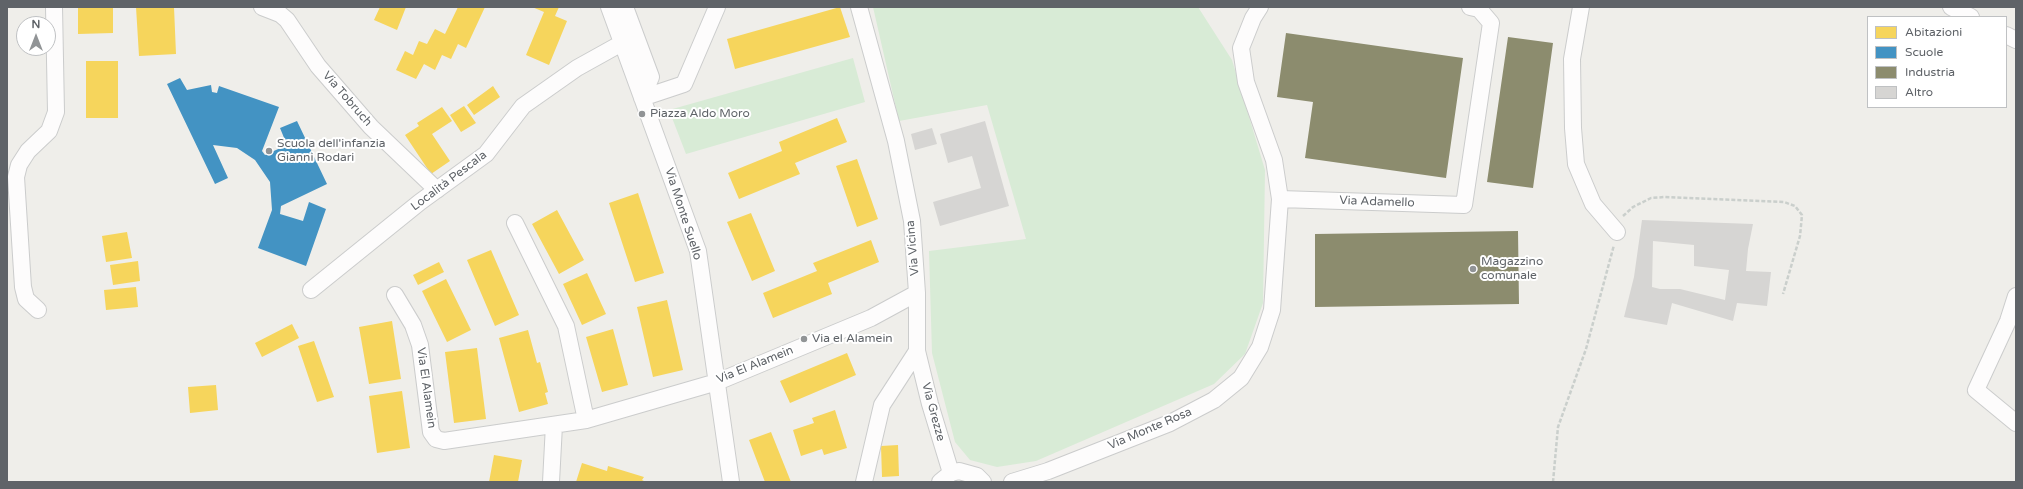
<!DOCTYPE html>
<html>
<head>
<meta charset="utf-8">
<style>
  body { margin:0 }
  #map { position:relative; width:2023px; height:489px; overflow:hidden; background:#efeeea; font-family:"Varela Round",sans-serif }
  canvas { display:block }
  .frame { position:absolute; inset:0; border:8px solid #5f6368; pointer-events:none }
  .legend { position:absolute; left:1867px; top:16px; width:140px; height:92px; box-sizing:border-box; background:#fff; border:1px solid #bfc1c3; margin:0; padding:5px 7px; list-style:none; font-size:12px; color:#5f6368 }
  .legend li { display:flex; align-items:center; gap:8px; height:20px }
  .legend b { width:20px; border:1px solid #bfc1c3 }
  .north { position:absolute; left:16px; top:16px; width:40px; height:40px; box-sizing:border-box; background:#fff; border:1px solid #bfc1c3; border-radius:50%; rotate:0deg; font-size:11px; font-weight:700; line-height:16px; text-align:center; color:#5f6368 }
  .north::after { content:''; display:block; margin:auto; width:14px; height:18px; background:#919496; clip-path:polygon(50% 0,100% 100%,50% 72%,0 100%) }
</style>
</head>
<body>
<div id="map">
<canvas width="2023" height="489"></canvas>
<div class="frame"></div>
<ul class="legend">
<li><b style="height:11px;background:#f6d55c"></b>Abitazioni</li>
<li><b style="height:11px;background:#4393c3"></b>Scuole</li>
<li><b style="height:11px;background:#8c8c6e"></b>Industria</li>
<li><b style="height:11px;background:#d6d5d3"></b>Altro</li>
</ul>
<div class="north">N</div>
</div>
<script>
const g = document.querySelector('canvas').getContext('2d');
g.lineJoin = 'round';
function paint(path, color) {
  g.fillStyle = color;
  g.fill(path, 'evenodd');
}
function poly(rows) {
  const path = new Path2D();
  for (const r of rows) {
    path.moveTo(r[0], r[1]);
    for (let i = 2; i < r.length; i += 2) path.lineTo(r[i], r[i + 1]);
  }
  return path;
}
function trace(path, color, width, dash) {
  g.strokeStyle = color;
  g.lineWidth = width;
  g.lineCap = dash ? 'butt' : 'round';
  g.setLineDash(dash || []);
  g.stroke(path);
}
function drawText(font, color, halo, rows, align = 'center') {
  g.font = font + ' "Varela Round",sans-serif';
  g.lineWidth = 4;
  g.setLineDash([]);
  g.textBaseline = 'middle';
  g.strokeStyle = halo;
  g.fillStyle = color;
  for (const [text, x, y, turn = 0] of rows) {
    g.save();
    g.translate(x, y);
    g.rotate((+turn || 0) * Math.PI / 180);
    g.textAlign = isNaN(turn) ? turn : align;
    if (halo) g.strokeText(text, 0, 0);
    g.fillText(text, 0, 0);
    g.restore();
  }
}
paint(poly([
  [873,7,1198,7,1232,60,1265,170,1263,303,1245,354,1214,384,1036,461,997,467,970,460,955,442,932,353,929,251,1026,239,987,105,899,121],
  [853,58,865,102,686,154,669,110]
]), '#d8ebd6');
paint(poly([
  [78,7,113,7,113,33,78,34],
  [136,7,174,7,176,54,139,56],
  [380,7,406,7,397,30,374,20],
  [458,7,485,7,466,48,458,44,451,59,442,55,435,70,424,64,416,79,396,70,405,51,413,55,419,41,427,44,435,29,445,34],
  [532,7,559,7,555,16,567,21,549,65,526,55,544,12],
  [840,7,850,37,735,69,727,39],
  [86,61,118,61,118,118,86,118],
  [493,86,500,97,474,115,467,105],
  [464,106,476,123,461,132,450,115],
  [442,107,452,121,432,134,450,161,431,174,405,135,419,126,417,123],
  [837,118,847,142,795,163,800,174,739,199,728,173,782,151,779,142],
  [857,159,878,219,857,227,836,166],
  [638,193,664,273,635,282,609,203],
  [557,210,584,260,559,274,532,224],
  [751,213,775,271,752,281,727,222],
  [127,232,132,258,106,262,102,236],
  [871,240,879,262,828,283,832,294,773,318,763,293,817,271,813,263],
  [491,250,519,315,495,326,467,260],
  [138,261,140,281,113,285,110,265],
  [439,262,444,272,418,285,413,275],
  [587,273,606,314,582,325,563,284],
  [446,279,471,330,447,342,422,291],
  [136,287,138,307,106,310,104,290],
  [667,300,683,370,653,377,637,307],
  [392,321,401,379,369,384,359,327],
  [292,324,299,338,262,357,255,343],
  [613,329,628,385,602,392,586,337],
  [528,330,537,363,540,362,548,392,545,393,548,404,519,412,499,338],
  [314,341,334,397,317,402,298,346],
  [477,348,486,419,454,423,445,352],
  [847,353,856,375,790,403,780,381],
  [216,385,218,410,190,413,188,387],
  [402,391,410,448,377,453,369,396],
  [835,410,847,448,824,455,822,449,801,456,793,430,814,423,812,418],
  [771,432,791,482,765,482,749,440],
  [898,445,899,476,882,477,881,446],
  [494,455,522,460,518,482,489,482],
  [582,463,607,471,608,466,644,477,642,480,646,482,576,482]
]), '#f6d55c');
paint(poly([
  [180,78,187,90,211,85,212,92,217,93,219,86,279,107,262,151,265,155,287,145,280,128,297,121,327,184,281,206,280,214,303,221,309,202,326,209,306,266,258,248,272,210,270,182,255,160,237,148,213,145,228,178,215,184,167,84]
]), '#4393c3');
paint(poly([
  [1286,33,1463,58,1446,178,1305,158,1313,102,1277,97],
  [1508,37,1553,43,1533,188,1487,182],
  [1518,231,1519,304,1315,307,1315,234]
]), '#8c8c6e');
paint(poly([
  [985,121,1009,206,940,226,933,202,981,188,972,156,948,163,940,134],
  [932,128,937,144,915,150,911,134],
  [1642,220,1753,224,1748,249,1746,271,1771,272,1767,306,1737,303,1733,321,1672,303,1667,325,1624,317,1634,277],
  [1653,241,1694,245,1694,266,1729,270,1725,300,1680,289,1660,289,1652,287]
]), '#d6d5d3');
const minor = poly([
  [262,7,280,14,287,20,318,66,371,127,437,190],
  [609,7,698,251,731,482],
  [625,7,651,77,642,98],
  [859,7,896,141,912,221,917,293,917,351,882,405,864,482],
  [1581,7,1572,59,1573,128,1576,164,1593,204,1617,232],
  [1951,7,1971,17],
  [2006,35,2016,40],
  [642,98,684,84,717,7],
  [1280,199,1464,205,1491,23,1479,9,1470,7],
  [515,223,566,326,586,420],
  [311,290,420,202,486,154,523,106,577,68,622,43],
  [395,295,413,325,420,345,431,432,436,439,444,441,586,420,717,382,871,318,917,293],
  [2016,296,2008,321,1976,390,2016,423],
  [38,310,26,299,23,287,16,177,19,165,28,151,49,131,56,112,54,7],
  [917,351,930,404,951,473],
  [551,482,554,425],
  [940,482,951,473,959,471,977,476,983,482],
  [1012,482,1048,471,1170,423,1214,400,1241,378,1260,347,1272,310,1280,199,1274,160,1246,82,1241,48,1253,18,1260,7]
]);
trace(minor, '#cbcccc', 18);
trace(poly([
  [1623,216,1633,207,1651,198,1665,197,1784,202,1795,206,1802,215,1800,236,1783,294],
  [1553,482,1558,427,1586,349,1614,245]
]), '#cacfcc', 2.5, [4, 2]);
trace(minor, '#fdfcfc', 16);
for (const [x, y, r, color] of [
  [642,114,4,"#919496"],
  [269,151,4,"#919496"],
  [1473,269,4,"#919496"],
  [804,339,4,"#919496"]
]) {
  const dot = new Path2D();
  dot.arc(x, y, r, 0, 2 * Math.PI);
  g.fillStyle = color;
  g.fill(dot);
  trace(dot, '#fff', 1.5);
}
drawText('12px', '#5f6368', '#fff', [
  ["Via Tobruch",347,99,49],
  ["Località Pescala",449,181,-37],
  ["Via Adamello",1377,202,2],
  ["Via Monte Suello",683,214,72],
  ["Via Vicina",913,248,-95],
  ["Via El Alamein",755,365,-22],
  ["Via El Alamein",426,388,82],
  ["Via Grezze",933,412,75],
  ["Via Monte Rosa",1150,429,-23]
]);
drawText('12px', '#5f6368', '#fff', [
  ["Piazza Aldo Moro",650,114],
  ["Scuola dell'infanzia",277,144],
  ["Gianni Rodari",277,158],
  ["Magazzino",1481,262],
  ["comunale",1481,276],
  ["Via el Alamein",812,339]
], 'left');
</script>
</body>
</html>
